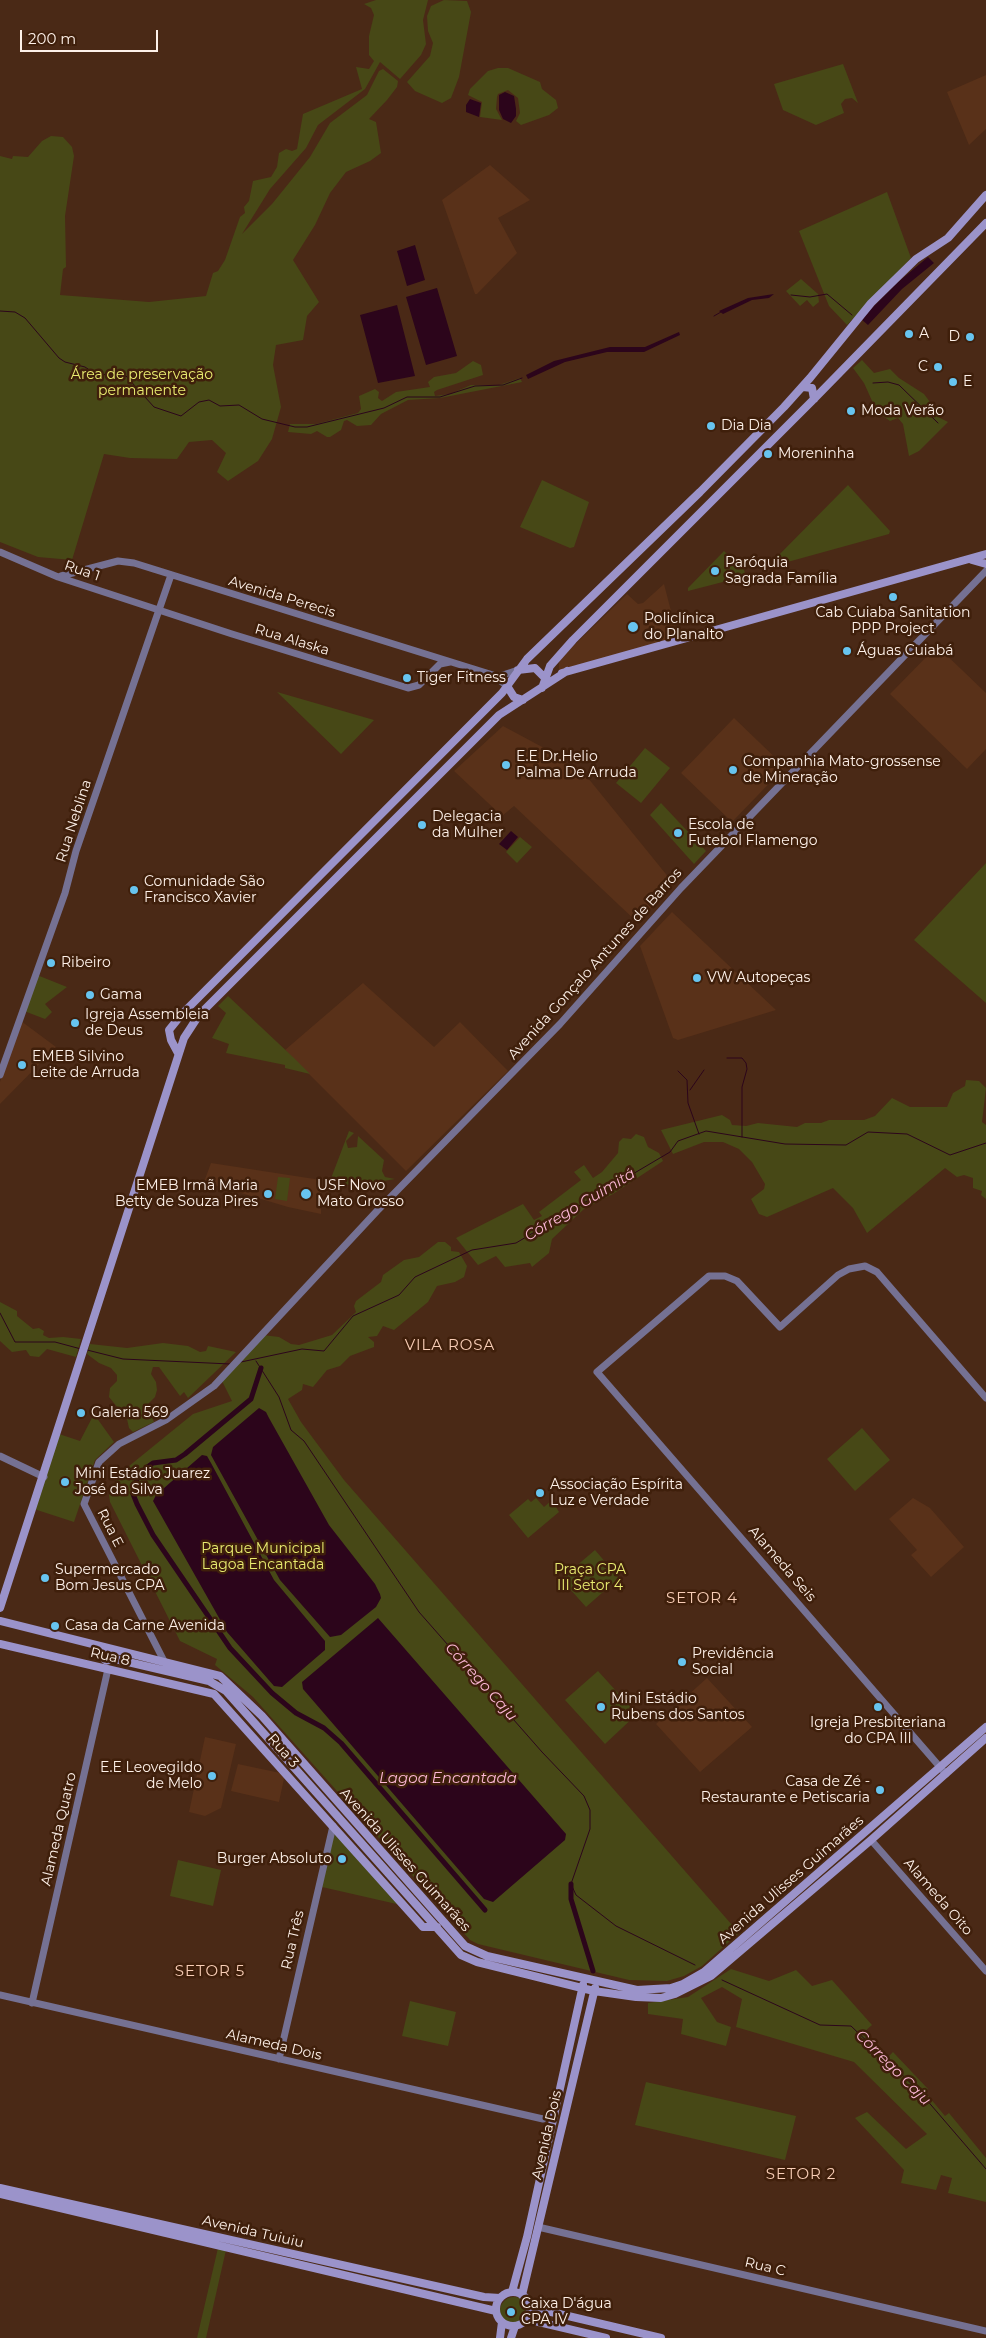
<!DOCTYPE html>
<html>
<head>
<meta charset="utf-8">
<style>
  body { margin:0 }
  #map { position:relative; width:986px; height:2338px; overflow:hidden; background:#4a2916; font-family:Montserrat,sans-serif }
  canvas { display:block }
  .scale { position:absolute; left:20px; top:30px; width:138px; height:22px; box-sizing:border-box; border:2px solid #fef1e9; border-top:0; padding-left:6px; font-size:15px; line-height:18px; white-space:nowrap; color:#fef1e9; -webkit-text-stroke:4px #3f1f0b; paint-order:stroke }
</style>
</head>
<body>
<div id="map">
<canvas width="986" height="2338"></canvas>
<div class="scale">200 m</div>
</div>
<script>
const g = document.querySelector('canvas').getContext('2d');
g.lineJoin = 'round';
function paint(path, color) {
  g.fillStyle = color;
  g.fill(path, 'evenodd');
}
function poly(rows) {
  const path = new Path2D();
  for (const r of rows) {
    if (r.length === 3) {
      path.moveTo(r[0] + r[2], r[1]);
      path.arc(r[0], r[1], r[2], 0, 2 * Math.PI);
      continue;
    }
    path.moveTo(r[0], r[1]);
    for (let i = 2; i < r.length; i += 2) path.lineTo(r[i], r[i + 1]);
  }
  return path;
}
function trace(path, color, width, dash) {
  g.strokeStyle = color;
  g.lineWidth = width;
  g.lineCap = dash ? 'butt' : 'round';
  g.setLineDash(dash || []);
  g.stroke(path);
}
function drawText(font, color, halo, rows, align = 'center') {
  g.font = font + ' Montserrat,sans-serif';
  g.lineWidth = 5;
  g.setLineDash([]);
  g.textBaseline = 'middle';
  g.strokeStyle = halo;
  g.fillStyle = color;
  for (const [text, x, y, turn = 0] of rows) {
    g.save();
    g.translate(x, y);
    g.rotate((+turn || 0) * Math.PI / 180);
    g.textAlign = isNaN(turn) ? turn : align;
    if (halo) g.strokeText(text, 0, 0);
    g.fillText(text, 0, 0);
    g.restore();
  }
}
paint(poly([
  [986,75,986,129,969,145,947,92],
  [490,165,530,200,498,218,517,253,477,294,475,294,442,200],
  [664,584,678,638,561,671,559,669,559,660,627,594,638,604,643,603],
  [937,646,986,693,986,749,967,769,890,694],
  [734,718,785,767,732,822,681,773],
  [503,726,559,756,558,758,588,778,674,884,637,922,514,806,502,816,454,771],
  [672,912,776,1010,678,1040,673,1038,640,946],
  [363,983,434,1047,460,1022,508,1071,406,1171,285,1050],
  [21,1021,56,1047,0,1104,0,1082],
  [211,1163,321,1180,321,1214,288,1207,204,1182],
  [913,1498,930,1508,964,1547,931,1577,911,1555,917,1550,889,1519],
  [707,1678,752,1727,700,1772,656,1724],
  [205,1737,236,1744,221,1808,205,1816,189,1812],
  [238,1764,285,1774,279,1802,231,1791]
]), '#593119');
paint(poly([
  [376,0,428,0,423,20,426,44,421,55,400,79,380,62,365,89,318,125,306,148,270,189,242,234,272,204,310,157,330,123,367,95,379,71,383,69,398,81,397,87,387,100,369,119,376,122,381,153,370,161,346,172,330,193,315,225,293,260,319,302,307,316,303,340,276,345,273,365,281,407,272,439,258,461,228,481,217,472,226,453,212,440,189,442,177,459,130,458,104,454,72,560,38,557,0,542,0,156,12,159,13,156,28,157,42,141,51,136,63,137,72,147,74,156,65,216,66,267,63,269,60,295,149,302,206,296,213,273,218,271,225,260,240,217,245,213,244,207,249,201,253,181,271,177,277,167,279,153,286,149,292,151,297,149,303,114,362,89,356,67,369,69,374,61,369,55,369,36,374,15,371,8,364,4],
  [444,0,467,1,471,12,459,77,451,98,442,103,415,91,407,82,430,56,433,43,428,31,427,16,431,6],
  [843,64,858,103,852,98,845,99,841,104,844,113,816,125,783,110,774,84],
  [498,68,508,68,540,82,542,89,556,100,558,108,549,115,521,125,516,121,520,113,518,98,508,90,498,94,497,97,496,109,502,120,480,117,482,102,468,95,470,89,488,71],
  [887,192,911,258,847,325,829,306,799,231],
  [801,279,818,294,819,302,813,307,807,300,800,306,786,291],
  [862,360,874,373,890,369,899,378,924,394,930,402,932,410,940,418,948,422,919,451,909,456,903,424,898,418,890,421,877,412,864,383,853,368],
  [473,361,481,365,483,375,437,390,434,392,435,396,450,394,471,385,499,385,520,378,522,382,440,398,408,400,381,414,371,425,357,426,347,420,344,421,341,430,330,437,327,437,317,431,311,434,288,432,290,424,316,424,358,413,361,409,359,396,375,389,379,392,378,398,382,401,396,392,430,387,428,382,434,377,456,373],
  [542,480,589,502,574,547,570,548,520,527],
  [848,485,890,531,889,534,773,566,772,562],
  [724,551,744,570,746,576,688,591,688,588],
  [277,692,374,720,341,754],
  [645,748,670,768,641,803,616,783],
  [661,803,706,851,694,864,650,815],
  [520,837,532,847,517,863,506,852],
  [986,863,986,1003,914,940],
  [37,975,67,987,45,1004,52,1012,45,1019,24,1011],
  [228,996,294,1058,310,1074,285,1068,285,1065,226,1053,229,1044,212,1038,226,1013,218,1006],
  [966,1080,979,1081,986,1088,982,1122,986,1125,986,1199,981,1195,982,1191,973,1188,973,1178,964,1175,957,1177,945,1168,867,1233,853,1208,833,1188,767,1217,759,1214,751,1199,764,1189,765,1184,752,1162,739,1149,723,1142,704,1142,673,1154,661,1130,722,1115,730,1120,732,1125,746,1126,758,1123,797,1127,805,1123,821,1123,829,1120,864,1120,875,1116,892,1098,910,1107,947,1107,953,1093,965,1086],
  [349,1131,354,1133,346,1141,348,1148,357,1147,358,1136,384,1160,382,1171,385,1177,395,1179,355,1186,330,1181],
  [636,1134,644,1137,648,1147,659,1153,663,1161,613,1194,584,1209,552,1239,549,1253,532,1267,530,1263,505,1267,496,1256,478,1265,456,1238,523,1204,534,1220,542,1216,539,1212,581,1180,574,1172,584,1165,593,1178,602,1172,618,1153,619,1142,623,1138,631,1139],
  [278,1177,290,1178,287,1201,275,1199],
  [438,1242,445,1242,451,1247,451,1251,459,1252,467,1266,464,1277,455,1282,437,1286,428,1302,394,1330,383,1326,377,1336,368,1337,374,1342,374,1347,350,1356,340,1366,327,1370,313,1387,303,1384,302,1390,288,1399,301,1422,344,1480,739,1933,702,1966,684,1976,667,1981,629,1980,478,1944,470,1940,253,1697,215,1665,217,1659,180,1641,110,1502,109,1495,118,1475,193,1414,232,1401,222,1381,263,1335,279,1337,291,1344,299,1345,332,1335,356,1312,354,1306,356,1301,381,1282,383,1275,404,1260,419,1257],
  [0,1302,17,1311,17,1316,33,1329,39,1328,44,1331,43,1335,49,1338,63,1337,81,1339,76,1357,47,1349,39,1357,30,1356,26,1350,12,1352,0,1341],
  [163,1343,188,1346,200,1352,206,1351,208,1346,236,1352,188,1398,184,1392,180,1396,159,1367,153,1367,151,1374,156,1382,157,1390,155,1397,149,1403,148,1409,154,1422,133,1432,129,1428,127,1419,109,1397,110,1388,117,1381,117,1375,111,1368,99,1363,87,1354,90,1344,127,1348],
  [94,1414,114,1442,95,1460,74,1522,34,1509,59,1434,80,1441],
  [862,1428,890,1460,855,1491,827,1459],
  [536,1498,544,1507,552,1500,559,1512,528,1538,509,1515,528,1499,531,1502],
  [595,1550,619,1578,586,1607,561,1579],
  [598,1671,637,1714,605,1744,565,1700],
  [333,1831,401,1905,322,1887],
  [178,1860,221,1870,213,1906,170,1896],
  [731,1969,769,1981,796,1970,812,1986,832,1980,872,2025,864,2032,887,2058,893,2052,928,2089,925,2092,945,2116,949,2113,986,2158,986,2202,948,2193,952,2178,941,2175,936,2190,901,2183,904,2170,855,2118,867,2112,906,2149,927,2134,854,2062,736,2027,742,1999,722,1987,701,1998,717,2022,731,2027,726,2046,681,2034,683,2019,648,2014,648,2003,688,1997],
  [410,2001,456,2012,448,2046,402,2036],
  [646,2082,796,2116,785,2160,635,2125],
  [218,2248,226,2250,206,2338,197,2338],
  [514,2311,14]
]), '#474816');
paint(poly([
  [505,92,514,96,516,109,516,116,511,123,503,119,499,110,499,95],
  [470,99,481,103,479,117,466,112,466,105],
  [415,245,425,280,407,286,397,251],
  [928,257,934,263,902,289,868,325,861,319,897,283],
  [437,288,457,356,426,365,406,297],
  [774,294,769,298,752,300,723,314,719,311,748,298],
  [397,305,415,376,378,383,360,315],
  [679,332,680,335,644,352,607,352,565,362,528,379,526,375,554,361,610,347,645,347],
  [511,831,518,837,507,850,499,844],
  [259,1408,266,1412,269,1418,329,1525,375,1584,380,1594,381,1598,376,1607,341,1635,330,1637,280,1580,211,1455,213,1447],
  [202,1455,207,1456,211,1463,274,1580,325,1641,325,1650,282,1687,274,1686,227,1632,153,1501,156,1495],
  [378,1618,566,1834,565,1840,493,1902,484,1899,303,1689,302,1682]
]), '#2c051b');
trace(poly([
  [791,295,810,297,827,294,852,315],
  [0,311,15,312,25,318,59,358,65,362,85,367,97,375,116,374,126,376,154,407,181,416,199,402,209,400,220,406,239,405,262,419,295,427,307,427,384,408,407,397,440,397,475,386,503,385,522,378],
  [714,316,721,312],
  [873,383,888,382,899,385,938,423],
  [727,1058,742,1058,746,1063,747,1069,742,1087,742,1137],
  [678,1071,687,1080,688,1103,699,1134],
  [690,1090,704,1070],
  [0,1313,15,1342,55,1342,81,1349],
  [87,1350,123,1359,230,1364],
  [256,1361,279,1397,291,1430,304,1441,419,1612,542,1752,584,1796,590,1810,590,1829,571,1884,576,1895,616,1926,695,1965],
  [241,1362,302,1349,324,1351,353,1316,399,1295,415,1277,472,1250,516,1243,670,1152,678,1141,706,1131,785,1144,846,1145,868,1132,907,1134,950,1155,986,1143],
  [722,1980,820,2025,851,2026,919,2091,986,2169]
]), '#2c051b', 1);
trace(poly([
  [261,1368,251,1399,185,1454,176,1460,153,1463,146,1468,137,1479,133,1494,137,1504,153,1535,230,1648,272,1693,296,1713,324,1728,341,1743,485,1910],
  [571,1884,571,1899,593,1971]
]), '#2c051b', 5);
trace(poly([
  [0,552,58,577,232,634,408,688,419,685,440,664,450,662],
  [61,576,118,561,134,563,493,675,507,686],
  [497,677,518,670],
  [0,1075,65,893,76,851,171,575],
  [0,1456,44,1477],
  [164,1661,84,1504,99,1462,119,1444,166,1420,214,1386,377,1211,560,1024,681,888,986,571],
  [946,1774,597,1372,709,1276,725,1276,737,1281,780,1327,838,1275,849,1269,865,1266,877,1272,986,1398],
  [871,1840,986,1971],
  [0,1995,543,2119],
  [32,2003,108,1669],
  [279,2059,333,1826],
  [538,2227,986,2331]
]), '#757193', 7);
trace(poly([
  [803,387,812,388,814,399],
  [972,560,986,564],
  [518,670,535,668,544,677],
  [562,673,986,554],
  [507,686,514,697,523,700],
  [542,688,550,666,573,640,814,399,986,223],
  [178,1053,171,1040,169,1030,182,1014,502,693,527,659,700,492,784,407,810,378,871,303,916,259,948,238,986,195],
  [0,1608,184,1038,199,1015,499,715,567,671],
  [0,1621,220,1676,262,1716,465,1946,487,1956,637,1990,671,1988,683,1984,704,1972,986,1727],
  [0,1644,214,1694,423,1927,437,1927],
  [107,1657,3.5],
  [111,1658,209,1681,226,1691,461,1955,477,1962,594,1991,636,1997,661,1998,675,1994,711,1976,871,1840,986,1738],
  [0,2188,484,2297,500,2298],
  [0,2194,496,2311],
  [512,2292,527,2237,583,1985],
  [513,2309,17],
  [522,2295,595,1988],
  [530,2307,661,2338],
  [526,2319,606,2338],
  [500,2338,502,2322],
  [511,2338,515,2326]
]), '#9b93ca', 8);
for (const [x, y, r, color] of [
  [909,334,5,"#67c4ef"],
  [970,337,5,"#67c4ef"],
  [938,367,5,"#67c4ef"],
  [953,382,5,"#67c4ef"],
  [851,411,5,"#67c4ef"],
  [711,426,5,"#67c4ef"],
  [768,454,5,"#67c4ef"],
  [715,571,5,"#67c4ef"],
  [893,597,5,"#67c4ef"],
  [633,627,6,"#67c4ef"],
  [847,651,5,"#67c4ef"],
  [407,678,5,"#67c4ef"],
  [506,765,5,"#67c4ef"],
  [733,770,5,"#67c4ef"],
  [422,825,5,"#67c4ef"],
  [678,833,5,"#67c4ef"],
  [134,890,5,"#67c4ef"],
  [51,963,5,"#67c4ef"],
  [697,978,5,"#67c4ef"],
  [90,995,5,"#67c4ef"],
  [75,1023,5,"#67c4ef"],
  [22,1065,5,"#67c4ef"],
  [268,1194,5,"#67c4ef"],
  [306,1194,6,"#67c4ef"],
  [81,1413,5,"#67c4ef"],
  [65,1482,5,"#67c4ef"],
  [540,1493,5,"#67c4ef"],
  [45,1578,5,"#67c4ef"],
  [55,1626,5,"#67c4ef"],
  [682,1662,5,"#67c4ef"],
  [601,1707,5,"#67c4ef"],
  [878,1707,5,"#67c4ef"],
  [212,1776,5,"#67c4ef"],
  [880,1790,5,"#67c4ef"],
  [342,1859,5,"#67c4ef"],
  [511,2312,5,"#67c4ef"]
]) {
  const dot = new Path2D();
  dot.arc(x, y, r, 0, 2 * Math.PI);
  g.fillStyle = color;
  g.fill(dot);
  trace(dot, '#3f1f0b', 2);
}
drawText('14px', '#fef1e9', '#3f1f0b', [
  ["A",919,334],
  ["D",960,337,"right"],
  ["C",928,367,"right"],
  ["E",963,382],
  ["Moda Verão",861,411],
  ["Dia Dia",721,426],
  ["Moreninha",778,454],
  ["Paróquia",725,563],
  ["Sagrada Família",725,579],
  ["Cab Cuiaba Sanitation",893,613,"center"],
  ["PPP Project",893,629,"center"],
  ["Policlínica",644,619],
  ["do Planalto",644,635],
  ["Águas Cuiabá",857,651],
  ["Tiger Fitness",417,678],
  ["E.E Dr.Helio",516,757],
  ["Palma De Arruda",516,773],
  ["Companhia Mato-grossense",743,762],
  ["de Mineração",743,778],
  ["Delegacia",432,817],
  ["da Mulher",432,833],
  ["Escola de",688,825],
  ["Futebol Flamengo",688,841],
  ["Comunidade São",144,882],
  ["Francisco Xavier",144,898],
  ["Ribeiro",61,963],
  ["VW Autopeças",707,978],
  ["Gama",100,995],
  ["Igreja Assembleia",85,1015],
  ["de Deus",85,1031],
  ["EMEB Silvino",32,1057],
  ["Leite de Arruda",32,1073],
  ["EMEB Irmã Maria",258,1186,"right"],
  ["Betty de Souza Pires",258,1202,"right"],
  ["USF Novo",317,1186],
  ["Mato Grosso",317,1202],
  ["Galeria 569",91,1413],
  ["Mini Estádio Juarez",75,1474],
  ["José da Silva",75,1490],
  ["Associação Espírita",550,1485],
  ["Luz e Verdade",550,1501],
  ["Supermercado",55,1570],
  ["Bom Jesus CPA",55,1586],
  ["Casa da Carne Avenida",65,1626],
  ["Previdência",692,1654],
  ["Social",692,1670],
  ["Mini Estádio",611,1699],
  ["Rubens dos Santos",611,1715],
  ["Igreja Presbiteriana",878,1723,"center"],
  ["do CPA III",878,1739,"center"],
  ["E.E Leovegildo",202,1768,"right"],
  ["de Melo",202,1784,"right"],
  ["Casa de Zé -",870,1782,"right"],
  ["Restaurante e Petiscaria",870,1798,"right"],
  ["Burger Absoluto",332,1859,"right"],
  ["Caixa D'água",521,2304],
  ["CPA IV",521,2320]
], 'left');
drawText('14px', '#e9ec70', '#3f1f0b', [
  ["Área de preservação",142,375],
  ["permanente",142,391],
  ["Parque Municipal",263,1549],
  ["Lagoa Encantada",263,1565],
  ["Praça CPA",590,1570],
  ["III Setor 4",590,1586]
]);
drawText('14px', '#fef1e9', '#3f1f0b', [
  ["Rua 1",82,571,19],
  ["Avenida Perecis",282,597,17],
  ["Rua Alaska",292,640,17],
  ["Rua Neblina",74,821,-72],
  ["Avenida Gonçalo Antunes de Barros",595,964,-48],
  ["Rua E",110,1528,63],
  ["Alameda Seis",782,1564,49],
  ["Rua 8",110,1657,13],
  ["Rua 3",283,1751,49],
  ["Alameda Quatro",59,1829,-77],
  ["Avenida Ulisses Guimarães",405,1860,48],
  ["Avenida Ulisses Guimarães",791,1880,-41],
  ["Alameda Oito",938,1897,49],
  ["Rua Três",293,1940,-77],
  ["Alameda Dois",274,2045,13],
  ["Avenida Dois",547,2135,-77],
  ["Avenida Tuiuiu",253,2232,13],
  ["Rua C",765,2267,13]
]);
drawText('italic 15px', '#fcb7d6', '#3f1f0b', [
  ["Córrego Guimitá",580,1205,-31],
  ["Córrego Caju",481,1682,48],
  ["Lagoa Encantada",448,1779],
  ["Córrego Caju",893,2068,45]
]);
g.letterSpacing = '1px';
drawText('15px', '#f8cdb6', '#3f1f0b', [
  ["VILA ROSA",450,1346],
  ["SETOR 4",702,1599],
  ["SETOR 5",210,1972],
  ["SETOR 2",801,2175]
]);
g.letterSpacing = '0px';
</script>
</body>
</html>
